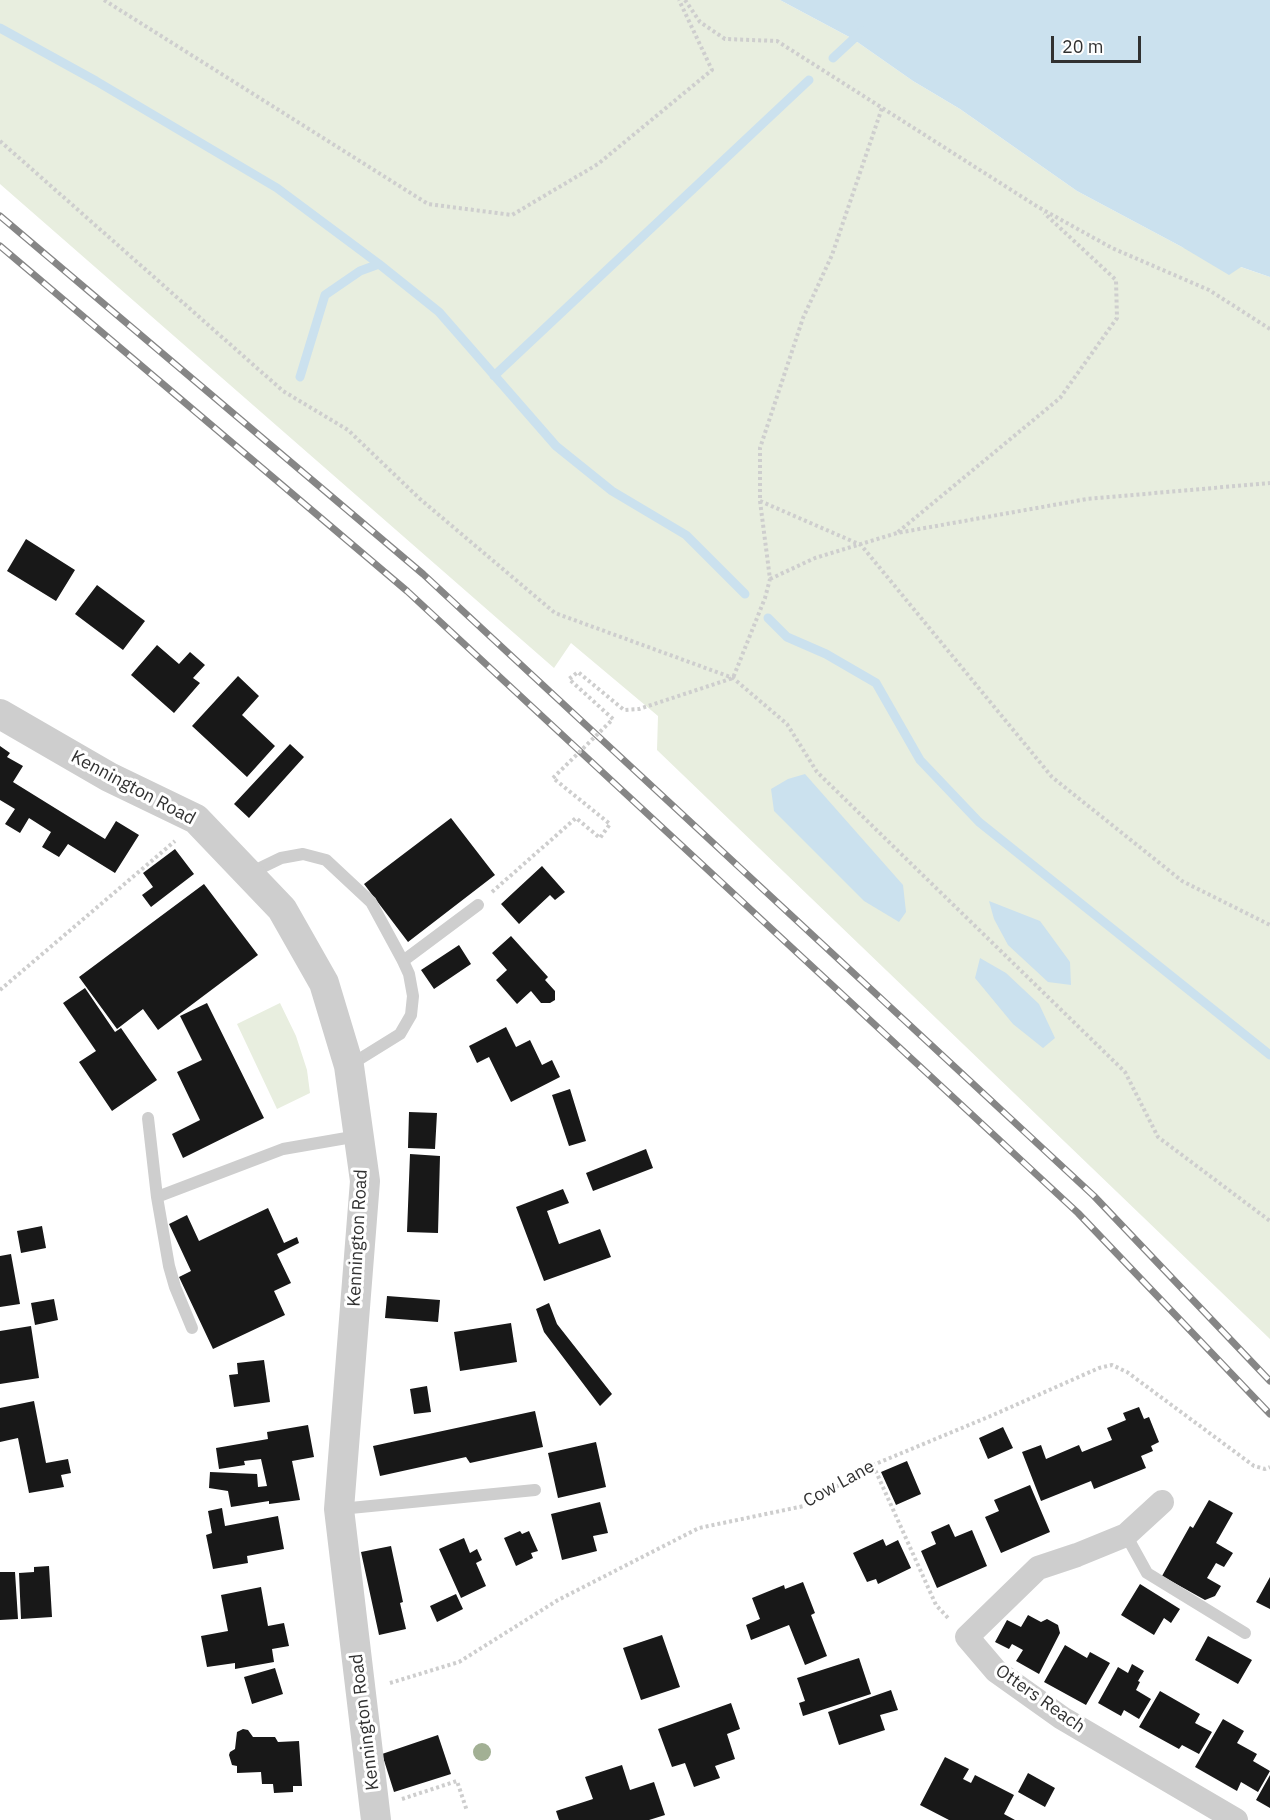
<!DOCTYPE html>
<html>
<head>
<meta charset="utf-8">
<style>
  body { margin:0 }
  #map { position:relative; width:1270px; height:1820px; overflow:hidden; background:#fff; font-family:"IBM Plex Sans",sans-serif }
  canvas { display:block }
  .scale { position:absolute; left:1051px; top:36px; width:90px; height:27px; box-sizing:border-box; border:3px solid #313131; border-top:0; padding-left:8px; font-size:18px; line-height:21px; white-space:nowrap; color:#313131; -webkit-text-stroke:4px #fff; paint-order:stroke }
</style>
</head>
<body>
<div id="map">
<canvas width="1270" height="1820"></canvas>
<div class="scale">20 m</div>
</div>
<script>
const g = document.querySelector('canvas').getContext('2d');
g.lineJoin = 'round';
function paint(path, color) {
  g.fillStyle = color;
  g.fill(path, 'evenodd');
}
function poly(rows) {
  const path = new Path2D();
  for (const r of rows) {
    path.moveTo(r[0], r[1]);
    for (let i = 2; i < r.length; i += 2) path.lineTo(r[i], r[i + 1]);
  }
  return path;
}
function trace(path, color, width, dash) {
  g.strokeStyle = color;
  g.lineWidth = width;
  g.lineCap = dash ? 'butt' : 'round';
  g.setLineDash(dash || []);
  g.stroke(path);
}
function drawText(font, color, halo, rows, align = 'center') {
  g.font = font + ' "IBM Plex Sans",sans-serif';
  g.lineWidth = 6;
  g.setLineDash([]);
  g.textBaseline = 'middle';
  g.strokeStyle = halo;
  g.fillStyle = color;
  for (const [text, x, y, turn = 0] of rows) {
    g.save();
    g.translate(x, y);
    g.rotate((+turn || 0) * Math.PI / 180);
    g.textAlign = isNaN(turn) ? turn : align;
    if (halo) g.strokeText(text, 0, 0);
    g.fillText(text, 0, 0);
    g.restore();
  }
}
paint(poly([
  [0,0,780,0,853,39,913,81,960,109,1077,191,1182,247,1270,277,1270,1339,657,750,658,716,571,643,554,668,0,184],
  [280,1003,296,1036,307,1070,310,1093,277,1109,237,1024]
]), '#e8eedf');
paint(poly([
  [780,0,1270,0,1270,277,1241,267,1229,275,1182,247,1077,191,960,109,913,81,853,39],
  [805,774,903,885,906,912,899,922,864,901,774,811,771,789,788,779],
  [989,901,1040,921,1070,962,1071,985,1048,982,1008,945,994,919],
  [980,958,1006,973,1039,1004,1055,1038,1043,1048,1013,1024,975,978]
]), '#cbe1ee');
trace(poly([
  [0,28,96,81,277,188,379,264,439,312,556,446,612,491,686,535,745,594],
  [833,58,862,31],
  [494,376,809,80],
  [300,377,325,295,360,271,379,264],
  [768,618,787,637,826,654,876,683,920,760,979,822,1270,1055]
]), '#cbe1ee', 9);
paint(poly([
  [26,539,75,570,56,601,7,571],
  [97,585,145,621,123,650,75,614],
  [157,645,179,664,190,652,205,665,193,678,200,683,174,713,131,675],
  [238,676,259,696,242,715,275,746,247,777,192,726],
  [290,744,304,757,249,818,234,804],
  [0,746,10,753,7,757,23,766,13,782,105,839,116,821,139,835,115,873,68,844,59,857,42,847,51,832,29,818,20,833,5,824,15,809,0,800],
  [451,818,495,875,408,942,364,884],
  [175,849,194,874,151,907,142,895,153,887,143,873],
  [542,866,565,892,555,900,550,895,519,924,501,904],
  [204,884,258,955,158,1030,143,1009,117,1029,79,977],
  [511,936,548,977,545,980,555,991,555,1000,550,1003,541,1003,531,991,517,1004,496,980,507,970,492,953],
  [459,945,471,964,434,989,421,970],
  [85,988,115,1032,121,1028,157,1080,112,1111,79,1062,96,1051,63,1003],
  [207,1003,264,1118,183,1158,172,1134,200,1120,177,1072,202,1060,180,1016],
  [506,1027,516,1047,530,1040,542,1065,552,1060,560,1077,511,1102,489,1057,477,1063,469,1046],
  [570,1089,586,1141,569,1146,552,1095],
  [409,1112,437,1113,435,1149,408,1148],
  [646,1149,653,1168,593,1191,586,1173],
  [410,1154,440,1156,438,1233,407,1232],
  [563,1189,569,1203,547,1211,559,1244,600,1229,611,1257,544,1281,516,1207],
  [268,1208,284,1243,297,1237,299,1243,277,1254,291,1283,274,1291,285,1315,213,1349,179,1277,191,1271,169,1224,187,1215,199,1241],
  [42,1226,46,1248,21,1253,17,1231],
  [11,1254,20,1304,0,1307,0,1256],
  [387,1296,440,1300,438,1322,385,1318],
  [54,1299,58,1320,35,1325,31,1303],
  [549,1303,557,1324,612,1394,600,1406,544,1332,536,1309],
  [511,1323,517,1362,460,1371,454,1332],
  [31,1326,39,1378,0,1384,0,1331],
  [264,1360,270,1402,234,1407,229,1375,238,1374,237,1363],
  [427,1386,431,1412,414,1414,410,1389],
  [34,1401,46,1463,68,1459,71,1473,61,1475,64,1487,29,1493,18,1438,0,1442,0,1408],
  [1139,1407,1144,1419,1149,1417,1159,1442,1151,1446,1153,1451,1141,1456,1146,1468,1094,1489,1091,1481,1041,1501,1022,1452,1041,1445,1046,1459,1079,1445,1082,1452,1112,1440,1107,1428,1126,1420,1123,1413],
  [535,1411,543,1447,470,1463,466,1457,380,1476,373,1446],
  [308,1425,314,1457,292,1461,300,1500,269,1504,269,1501,231,1507,228,1491,209,1488,210,1472,257,1474,258,1487,267,1486,261,1459,244,1461,245,1465,219,1469,216,1448,268,1439,267,1432],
  [1003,1427,1013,1448,988,1459,979,1438],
  [596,1442,606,1487,558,1498,548,1453],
  [907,1461,921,1494,896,1505,881,1472],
  [1030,1485,1050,1532,1001,1553,985,1517,999,1511,994,1500],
  [1209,1500,1233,1513,1216,1543,1233,1553,1224,1567,1216,1563,1207,1578,1221,1586,1215,1596,1205,1600,1162,1576,1190,1526,1193,1528],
  [600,1502,608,1533,593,1536,597,1551,562,1560,551,1514],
  [222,1508,225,1526,278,1516,284,1549,247,1556,248,1563,213,1569,206,1535,212,1533,208,1511],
  [949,1524,955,1537,972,1530,987,1566,937,1588,921,1551,936,1544,931,1532],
  [520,1531,522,1534,529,1531,538,1551,531,1553,533,1558,516,1566,504,1538],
  [464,1538,470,1553,477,1549,482,1560,476,1563,486,1586,461,1598,439,1549],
  [883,1539,886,1546,898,1540,911,1568,878,1584,876,1579,867,1582,853,1553],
  [391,1546,403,1602,400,1603,406,1629,379,1635,361,1552],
  [49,1566,52,1617,21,1619,19,1573,34,1572,34,1567],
  [0,1572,15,1572,18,1619,0,1620],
  [1270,1577,1270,1609,1256,1602],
  [803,1582,815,1613,811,1615,827,1656,805,1665,789,1625,751,1640,746,1625,760,1619,752,1598,784,1585,785,1589],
  [1140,1584,1180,1609,1171,1623,1164,1618,1154,1635,1121,1615],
  [261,1587,268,1626,284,1623,289,1646,272,1649,274,1662,235,1669,235,1663,207,1667,201,1636,228,1631,221,1595],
  [456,1594,463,1609,437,1622,430,1606],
  [1028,1615,1041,1622,1047,1619,1058,1625,1060,1633,1039,1674,1016,1661,1023,1650,1012,1644,1009,1649,995,1642,1007,1620,1021,1627],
  [662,1635,680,1687,641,1700,623,1648],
  [1208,1636,1252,1660,1238,1684,1195,1660],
  [1065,1645,1087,1658,1090,1652,1110,1663,1086,1705,1044,1682],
  [859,1658,871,1694,803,1716,799,1703,805,1701,797,1678],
  [1132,1664,1144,1671,1138,1681,1140,1682,1136,1690,1151,1699,1139,1719,1124,1710,1121,1716,1098,1703,1118,1667,1128,1673],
  [275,1668,283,1694,252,1704,244,1677],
  [891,1690,898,1710,880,1715,885,1730,839,1745,828,1712],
  [1160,1691,1200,1714,1195,1723,1212,1732,1199,1754,1182,1745,1179,1749,1139,1727],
  [731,1703,740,1729,727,1734,735,1759,715,1766,720,1778,694,1787,685,1763,672,1767,658,1729],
  [1223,1719,1244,1731,1237,1743,1257,1754,1253,1761,1270,1771,1258,1792,1241,1782,1237,1791,1195,1767],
  [243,1729,248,1730,253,1737,275,1737,278,1742,299,1741,302,1786,293,1786,293,1792,274,1793,273,1784,262,1784,261,1772,237,1773,237,1766,232,1765,229,1755,230,1752,235,1749,237,1732],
  [438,1735,451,1774,394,1792,382,1754],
  [945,1757,969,1769,963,1779,971,1783,975,1775,1014,1795,1004,1814,1015,1820,949,1820,920,1805],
  [622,1765,630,1790,654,1782,665,1815,649,1820,559,1820,556,1811,593,1799,585,1777],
  [1028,1773,1055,1788,1045,1807,1018,1792],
  [1270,1775,1270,1808,1256,1800]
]), '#181818');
trace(poly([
  [104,0,428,204,512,215,598,164,712,70,679,0],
  [685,0,700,22,725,39,777,41,1038,207,1112,248,1209,290,1270,329],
  [0,141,283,391,348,430,420,499,555,613,733,678,787,724,817,772,1125,1072,1158,1137,1270,1221],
  [760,501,861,545,1052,777,1182,881,1270,925],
  [898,532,1060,398,1117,318,1116,280,1044,213],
  [770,579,815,558,897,533,1087,499,1270,483],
  [613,719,569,679,578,672,624,710,639,709,733,678,765,598,770,579,760,501,760,448,803,318,832,255,882,108],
  [492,892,576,818,600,838,610,824,553,778],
  [0,990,175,841],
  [873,1465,936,1605,949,1619],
  [390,1683,459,1662,558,1600,699,1528,804,1506,873,1465,993,1415,1099,1368,1112,1365,1127,1372,1254,1466,1265,1469,1270,1467],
  [402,1799,457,1781,467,1811]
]), '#cecece', 4, [3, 3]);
trace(poly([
  [250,873,281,858,303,854,326,860,371,902,403,961,409,974,413,996,411,1015,400,1034,350,1065],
  [403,961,478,905],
  [148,1118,157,1197],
  [192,1328,175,1287,169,1266,157,1197,283,1149,358,1136],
  [340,1509,535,1490],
  [1126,1535,1147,1573,1245,1633]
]), '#cecece', 12);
trace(poly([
  [1162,1502,1126,1535,1077,1555,1038,1568,967,1637,996,1671,1062,1718,1236,1820]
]), '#cecece', 24);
trace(poly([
  [0,714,109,777,196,819,282,909,324,983,349,1066,365,1181,339,1509,376,1820]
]), '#cecece', 30);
const rail = poly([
  [0,216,423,574,1094,1196,1270,1381],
  [0,246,407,591,1078,1213,1270,1414]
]);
trace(rail, '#868686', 7);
trace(rail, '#fff', 4.5, [14]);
trace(poly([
  [553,778,613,719]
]), '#cecece', 4, [3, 3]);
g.fillStyle = '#a2b094';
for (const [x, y] of [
  [482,1752]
]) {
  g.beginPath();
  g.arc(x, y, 9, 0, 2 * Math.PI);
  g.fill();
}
drawText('18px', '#313131', '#fff', [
  ["Kennington Road",133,788,28],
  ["Kennington Road",358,1238,-87],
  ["Cow Lane",839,1484,-29],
  ["Otters Reach",1040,1699,35],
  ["Kennington Road",365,1722,-97]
]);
</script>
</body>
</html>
